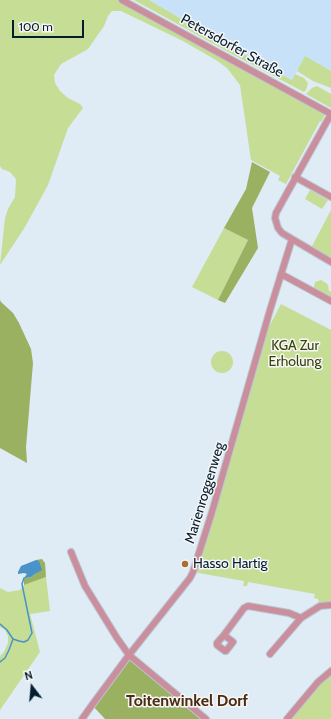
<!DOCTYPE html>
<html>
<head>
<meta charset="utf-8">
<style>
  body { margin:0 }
  #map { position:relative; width:331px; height:719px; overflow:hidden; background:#dfebf5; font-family:Cabin,sans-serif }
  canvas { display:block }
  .north { position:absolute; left:12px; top:667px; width:40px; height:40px; -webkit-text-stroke:3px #f6f6f6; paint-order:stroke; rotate:344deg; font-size:11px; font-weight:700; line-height:16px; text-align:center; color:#041d2f }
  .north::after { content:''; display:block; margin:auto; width:14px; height:18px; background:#041d2f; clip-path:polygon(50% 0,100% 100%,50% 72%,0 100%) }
  .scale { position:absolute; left:12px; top:20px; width:72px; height:18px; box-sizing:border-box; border:2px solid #041d2f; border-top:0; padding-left:5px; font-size:12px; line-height:14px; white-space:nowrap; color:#041d2f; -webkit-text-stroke:3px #f6f6f6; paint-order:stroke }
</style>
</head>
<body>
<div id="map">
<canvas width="331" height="719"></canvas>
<div class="north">N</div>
<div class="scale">100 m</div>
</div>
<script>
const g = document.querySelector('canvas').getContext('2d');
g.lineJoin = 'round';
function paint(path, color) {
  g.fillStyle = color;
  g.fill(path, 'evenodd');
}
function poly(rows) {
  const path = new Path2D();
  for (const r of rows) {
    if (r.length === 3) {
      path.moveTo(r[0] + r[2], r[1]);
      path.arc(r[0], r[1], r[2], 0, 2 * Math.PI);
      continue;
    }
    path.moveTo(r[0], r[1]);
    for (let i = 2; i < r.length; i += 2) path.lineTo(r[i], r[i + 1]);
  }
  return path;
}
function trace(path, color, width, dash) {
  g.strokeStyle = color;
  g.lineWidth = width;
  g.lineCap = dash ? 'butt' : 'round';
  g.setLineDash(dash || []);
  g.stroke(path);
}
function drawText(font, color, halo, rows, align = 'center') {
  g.font = font + ' Cabin,sans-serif';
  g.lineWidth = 3;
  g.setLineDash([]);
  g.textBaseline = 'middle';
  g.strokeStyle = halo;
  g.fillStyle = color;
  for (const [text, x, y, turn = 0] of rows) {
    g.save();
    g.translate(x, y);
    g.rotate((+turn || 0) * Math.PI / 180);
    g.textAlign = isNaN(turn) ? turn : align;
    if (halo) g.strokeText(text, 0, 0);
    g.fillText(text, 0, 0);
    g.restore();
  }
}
paint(poly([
  [149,0,331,0,331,71,305,57,292,80,226,45]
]), '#c7e2f8');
paint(poly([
  [0,0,117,0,165,27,323,112,325,115,321,122,320,121,286,184,278,180,280,176,251,160,240,85,227,68,216,60,183,41,121,11,112,11,108,16,104,26,88,49,61,64,54,75,55,83,60,91,68,98,80,104,83,108,68,128,48,185,25,227,0,265,5,218,8,209,15,197,16,179,10,172,2,169,0,166],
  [127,0,129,0,302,94,300,94],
  [134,0,149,0,226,45,292,80,295,74,304,78,308,83,306,90,304,92,230,53],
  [305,56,331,71,331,88,313,81,297,71],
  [317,86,331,94,331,108,306,94,312,88],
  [310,190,328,200,322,209,305,199],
  [331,210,331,262,310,250],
  [224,228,248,240,218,300,192,287],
  [321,280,326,283,328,285,329,291,331,292,331,298,310,290,314,287,315,282],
  [281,304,331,330,331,605,320,606,318,599,314,598,315,594,248,582,247,586,243,586,244,581,193,572,262,340],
  [222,362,11],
  [46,577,50,611,30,614,40,652,0,710,0,656,4,652,8,643,8,636,5,630,0,627,0,588,8,592,20,590,24,585],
  [331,671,331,719,287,719]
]), '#c6dd95');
paint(poly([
  [252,162,270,172,252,208,258,248,225,303,218,300,248,240,224,228,246,189],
  [0,300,1,302,13,313,19,323,31,349,33,363,26,447,27,463,0,448],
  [42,559,45,563,46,577,24,585,24,578,26,578,31,577,39,571,39,562,36,560],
  [129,655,206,719,105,719,92,705]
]), '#9ab162');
paint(poly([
  [36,560,39,561,42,570,35,574,31,577,26,578,24,578,27,574,24,573,18,574,18,572,21,566]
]), '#4a93c8');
trace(poly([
  [0,624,7,630,13,639],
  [0,662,5,658,9,650,13,639,19,641,24,642,28,640,32,633,22,584,24,578]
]), '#4a93c8', 1.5);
const minor = poly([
  [122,0,331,114],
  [295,177,331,197],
  [292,239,331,262],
  [281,274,331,301],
  [71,552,85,586,117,638,129,655,206,719],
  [224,635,233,642,226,651,225,651,217,645,217,643,224,635,244,608,248,606,289,613,301,618],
  [270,654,301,618,320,606,331,605],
  [82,719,92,705,129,655,190,578,193,572,212,512,270,310,292,239,282,233,278,228,275,218,276,213,331,114],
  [287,719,318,682,331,671]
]);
trace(minor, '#b8c6d1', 8);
trace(minor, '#ca8e9d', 6);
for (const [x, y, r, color] of [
  [185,564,4,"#aa6e31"]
]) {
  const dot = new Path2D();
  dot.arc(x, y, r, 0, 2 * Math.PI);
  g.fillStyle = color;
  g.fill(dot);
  trace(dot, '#f6f6f6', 1.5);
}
drawText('14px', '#041d2f', '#f6f6f6', [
  ["Petersdorfer Straße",232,46,29],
  ["Marienroggenweg",205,493,-73]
]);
drawText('14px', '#344204', '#f6f6f6', [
  ["KGA Zur",295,346],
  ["Erholung",295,362]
]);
drawText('14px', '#041d2f', '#f6f6f6', [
  ["Hasso Hartig",193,564]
], 'left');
drawText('bold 16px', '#4b2e11', '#f6f6f6', [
  ["Toitenwinkel Dorf",187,701]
]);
</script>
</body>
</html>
